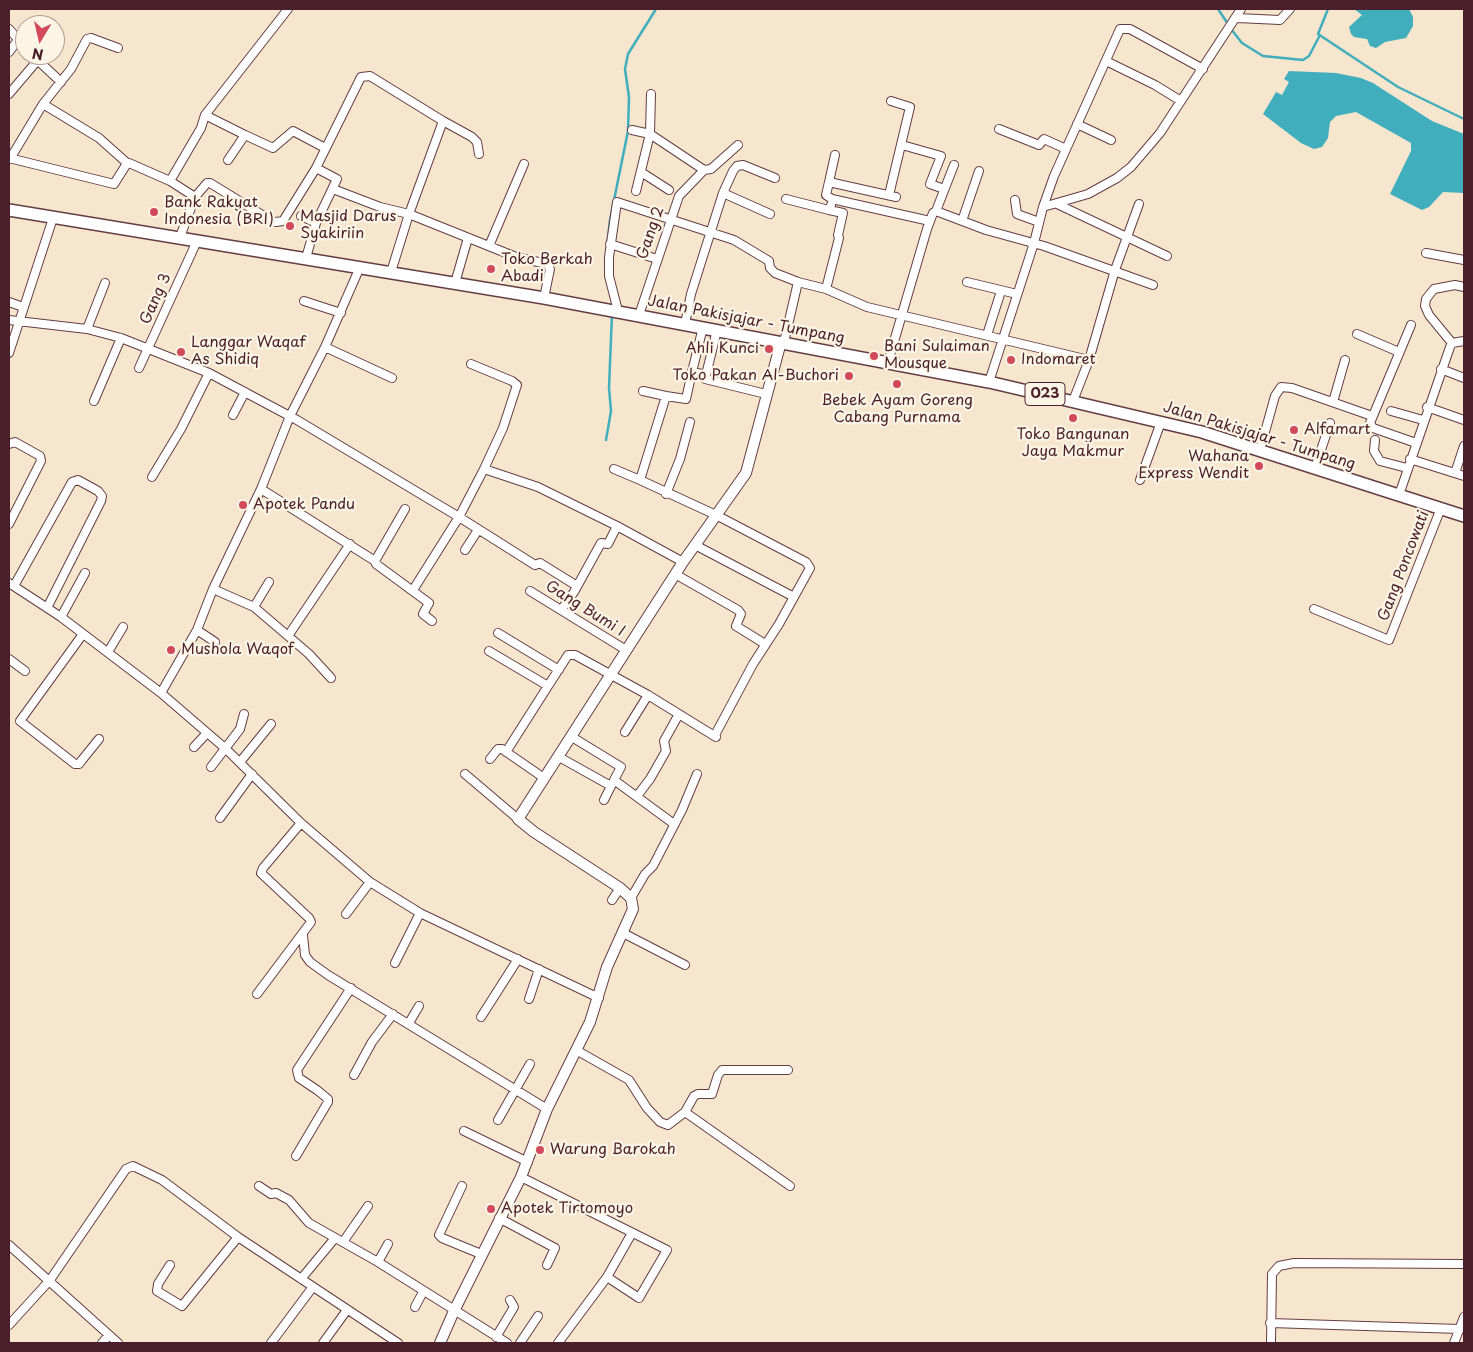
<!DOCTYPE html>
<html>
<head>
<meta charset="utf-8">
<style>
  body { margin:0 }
  #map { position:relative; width:1473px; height:1352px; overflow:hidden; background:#f6e6cd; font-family:"Playpen Sans",sans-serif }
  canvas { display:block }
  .frame { position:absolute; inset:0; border:10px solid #4a1f2b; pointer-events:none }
  .north { position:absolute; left:15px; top:15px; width:50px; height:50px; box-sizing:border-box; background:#fcf5e5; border:1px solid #b59f9b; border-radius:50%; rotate:189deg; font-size:14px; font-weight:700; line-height:20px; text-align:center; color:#4a1f2b }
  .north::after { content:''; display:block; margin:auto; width:18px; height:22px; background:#d1495b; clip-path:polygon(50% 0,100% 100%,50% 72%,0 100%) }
</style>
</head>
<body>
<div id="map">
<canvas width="1473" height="1352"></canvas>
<div class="frame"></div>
<div class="north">N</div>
</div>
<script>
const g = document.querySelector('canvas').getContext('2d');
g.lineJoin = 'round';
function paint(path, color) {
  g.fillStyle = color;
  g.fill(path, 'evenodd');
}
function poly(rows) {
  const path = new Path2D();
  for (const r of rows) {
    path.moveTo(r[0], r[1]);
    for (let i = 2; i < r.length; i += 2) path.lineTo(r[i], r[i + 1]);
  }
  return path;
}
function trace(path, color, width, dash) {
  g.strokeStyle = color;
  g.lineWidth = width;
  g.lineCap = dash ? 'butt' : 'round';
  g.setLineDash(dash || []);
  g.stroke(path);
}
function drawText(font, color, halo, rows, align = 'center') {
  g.font = font + ' "Playpen Sans",sans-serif';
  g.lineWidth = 4.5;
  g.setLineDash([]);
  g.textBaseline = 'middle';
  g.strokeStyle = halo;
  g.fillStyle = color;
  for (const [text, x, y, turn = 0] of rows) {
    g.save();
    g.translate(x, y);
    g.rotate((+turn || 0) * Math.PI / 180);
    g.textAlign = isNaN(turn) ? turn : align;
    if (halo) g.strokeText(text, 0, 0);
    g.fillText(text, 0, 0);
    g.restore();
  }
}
paint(poly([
  [1354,9,1409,9,1413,17,1413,26,1406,38,1385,42,1376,48,1370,46,1367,39,1354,37,1351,34,1349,27,1362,15],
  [1289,71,1336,73,1361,78,1373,83,1432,121,1464,134,1464,193,1443,192,1429,207,1422,210,1390,194,1411,151,1411,143,1356,112,1336,116,1330,122,1328,138,1322,147,1314,149,1301,143,1263,114,1276,92,1282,95,1289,82,1284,79]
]), '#40aebd');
trace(poly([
  [1218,9,1228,24],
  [1328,9,1318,34,1398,87,1464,119],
  [1231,29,1242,43,1263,56,1303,60,1309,56,1320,35],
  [606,255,610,220,628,131,629,97,625,69,628,54,656,9],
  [606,440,611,411,609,388,612,314]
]), '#40aebd', 2.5);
const street = poly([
  [1237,18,1280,20,1290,9],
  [9,29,25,47],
  [9,52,18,40],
  [32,55,61,82],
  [1106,61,1155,85,1181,101],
  [9,94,37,61],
  [43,104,99,138,127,163],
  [205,115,245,135,228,160],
  [443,121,472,137,477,142,479,154],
  [1077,124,1111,140],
  [999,129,1039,145,1044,139,1066,149],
  [632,130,650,134,651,94],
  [245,135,273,148,293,131,325,148],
  [902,145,941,156,930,184,944,189],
  [9,158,114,184,126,165,129,163,170,181],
  [10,159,43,104,71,69,87,39,91,38,118,48],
  [641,172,669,190],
  [829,182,835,155],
  [333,189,380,207,409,214,516,257,547,264,550,269,544,298],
  [636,191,650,134,704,170,711,169,738,145],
  [723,193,770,214],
  [889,195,910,107,891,101],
  [195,197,170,181,201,128,205,115,288,9],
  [896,197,829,182,826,195,832,199,930,221],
  [786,199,829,210,831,205],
  [1015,200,1017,214,1039,222],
  [1057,204,1167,256],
  [1043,207,1054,176,1120,29,1130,29,1203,69],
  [936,211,986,230,1044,246,1153,285],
  [301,216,316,223],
  [962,221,979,171],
  [180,237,195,197,207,183,210,183,272,221,276,222,283,221,316,168,361,77,370,76,443,121,409,214,391,272],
  [610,244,657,259],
  [489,246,524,164],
  [1426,253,1464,260],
  [306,258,316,223,337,179,316,168],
  [967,282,1017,294],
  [455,283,468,238],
  [826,289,839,238,838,235,843,213,829,210],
  [304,301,341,313],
  [9,302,23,307],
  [618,311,609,276,609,257,617,202,734,240,769,261,770,268,775,273,798,282,826,289,867,307,1089,360],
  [639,315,679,196,704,170],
  [9,320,87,329,121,338,209,373,297,420,459,517,484,469,538,487,617,526,683,562],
  [685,324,691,294,723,193,733,171,737,166,743,165,775,178],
  [1411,325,1370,423,1373,428,1416,443],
  [87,329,105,283],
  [1357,334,1399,352],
  [987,335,1001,291],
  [781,342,785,338,798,282],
  [1452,343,1429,315,1425,306,1426,299,1434,289,1455,285,1464,287],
  [325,347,392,378],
  [9,353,53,218],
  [888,362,927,229,933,213,936,211,954,165],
  [471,364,512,381,517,385,503,428,484,469],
  [139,368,197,241],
  [1441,369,1464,378],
  [692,372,703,327],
  [705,379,717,330],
  [989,382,1034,243,1043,207,1088,194,1117,178,1131,167,1160,133,1241,9],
  [643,391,666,396,640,480,716,515,806,562,810,568,779,624,753,664,715,735],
  [666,396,686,399,692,372,702,374,705,379,766,394],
  [94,401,121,338],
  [1073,401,1089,360,1115,270,1139,204],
  [1333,402,1345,360],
  [1427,407,1464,420],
  [1391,411,1423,420],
  [233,415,245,392],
  [1375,440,1374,451,1380,461,1407,468],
  [9,444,15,442,40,456,41,461,9,524],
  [1260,450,1275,396,1281,387,1292,388,1372,416],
  [1410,459,1464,476],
  [1315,468,1330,423],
  [614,469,640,480],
  [1455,473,1464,446],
  [152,477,181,429,209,373],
  [1140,480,1161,422],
  [261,489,375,561,405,509],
  [666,494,680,459,690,422],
  [1399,495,1450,347,1452,343,1464,341],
  [695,545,794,597],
  [465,550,478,530],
  [375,561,376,564,429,603,423,614,432,621],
  [675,574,738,610,741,614,736,626,765,644],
  [9,583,61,617,161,693,226,749,301,823,370,882,420,913,599,998],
  [14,586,72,482,78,480,98,491,102,496,101,501,47,608],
  [213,589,254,607,288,636,350,544],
  [413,590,459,517,535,565,540,563,577,586],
  [530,591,626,650],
  [254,607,269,582],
  [1314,609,1389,640,1441,508],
  [561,610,574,592,601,543,608,544,617,526],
  [61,617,85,573],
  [197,630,215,642],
  [498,633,559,670],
  [83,634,20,721,75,764,79,764,82,760,99,739],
  [288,636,309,654,331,678],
  [489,651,548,686,568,655,575,655,648,695,716,737],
  [108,652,123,627],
  [9,659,25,671],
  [161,693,197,630,213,589,261,489,290,416,325,347,360,267],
  [625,732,648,695],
  [572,737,621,767,614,780,674,824],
  [194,747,207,733],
  [506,752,548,686],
  [559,757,611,786],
  [490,759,498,749,502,749,544,778],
  [240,762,271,724],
  [211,767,240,729,244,714],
  [465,774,518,819],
  [637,796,650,779,666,751,664,741,679,714],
  [604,800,613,782],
  [220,818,252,774],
  [631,898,645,874,653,866,682,810,697,774],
  [612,900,620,888],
  [346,914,370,882],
  [623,933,685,965],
  [303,935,305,955,310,962,328,975,547,1109],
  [395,963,420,913],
  [257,994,311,922,309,918,261,873,263,868,301,823],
  [529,999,539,969],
  [481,1017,518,959],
  [409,1023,419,1006],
  [576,1050,629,1080,647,1108,660,1122,668,1125,685,1112,790,1186],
  [354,1075,372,1042,393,1014],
  [685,1112,694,1096,698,1094,712,1094,718,1075,722,1070,788,1070],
  [498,1120,530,1064],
  [464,1131,528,1162],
  [296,1156,328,1102,328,1099,317,1090,299,1078,297,1070,351,988],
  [521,1177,667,1250,639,1298,607,1277,632,1233],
  [259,1186,271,1194,276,1193,289,1200,309,1223,378,1262,507,1343],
  [462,1186,439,1235,442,1238,481,1254],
  [499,1218,555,1248,547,1265],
  [343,1242,368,1206],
  [9,1245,118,1343],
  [378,1262,388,1244],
  [170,1265,158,1284,157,1291,182,1306,238,1237],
  [301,1279,335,1238],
  [415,1307,423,1292],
  [1270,1323,1460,1329],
  [9,1325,50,1280,126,1169,133,1166,162,1180,238,1237,398,1343],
  [496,1337,514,1307,510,1300],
  [102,1343,109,1335],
  [271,1343,312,1288],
  [323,1343,347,1310],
  [520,1343,538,1316],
  [558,1343,607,1277],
  [1271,1343,1272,1274,1279,1266,1294,1263,1464,1264],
  [1454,1343,1464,1317]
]);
const secondary = poly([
  [440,1343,454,1311,521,1177,547,1109,590,1022,607,967,633,909,631,898,620,888,534,832,518,819,683,562,746,473,781,342]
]);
const primary = poly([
  [9,210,544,298,989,382,1202,432,1464,516]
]);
trace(street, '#643d43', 10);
trace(secondary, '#643d43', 12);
trace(primary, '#643d43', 14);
trace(street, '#fff', 8);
trace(secondary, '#fff', 10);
trace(primary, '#fff', 11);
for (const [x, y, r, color] of [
  [154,212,5,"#d1495b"],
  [290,226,5,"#d1495b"],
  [491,269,5,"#d1495b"],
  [769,349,5,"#d1495b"],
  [181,352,5,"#d1495b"],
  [874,356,5,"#d1495b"],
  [1011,360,5,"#d1495b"],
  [849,376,5,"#d1495b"],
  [897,384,5,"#d1495b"],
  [1073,418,5,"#d1495b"],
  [1294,430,5,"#d1495b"],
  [1259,466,5,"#d1495b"],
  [243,505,5,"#d1495b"],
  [171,650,5,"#d1495b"],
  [540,1150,5,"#d1495b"],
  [491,1209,5,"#d1495b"]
]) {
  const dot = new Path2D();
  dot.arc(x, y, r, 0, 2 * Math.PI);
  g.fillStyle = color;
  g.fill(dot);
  trace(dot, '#fcf5e5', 2);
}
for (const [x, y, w] of [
  [1045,394,40]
]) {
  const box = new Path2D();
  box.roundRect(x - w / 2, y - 11.5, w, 23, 4);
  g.fillStyle = '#fcf5e5';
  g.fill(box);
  trace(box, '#4a1f2b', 1);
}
drawText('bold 14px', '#4a1f2b', null, [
  ["023",1045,394]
]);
drawText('15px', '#4a1f2b', '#fcf5e5', [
  ["Bank Rakyat",164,203],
  ["Indonesia (BRI)",164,220],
  ["Masjid Darus",300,217],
  ["Syakiriin",300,234],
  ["Toko Berkah",501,260],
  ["Abadi",501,277],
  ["Langgar Waqaf",191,343],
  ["As Shidiq",191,360],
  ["Bani Sulaiman",884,347],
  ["Mousque",884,364],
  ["Ahli Kunci",759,349,"right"],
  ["Indomaret",1021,360],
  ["Toko Pakan Al-Buchori",839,376,"right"],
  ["Bebek Ayam Goreng",897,401,"center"],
  ["Cabang Purnama",897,418,"center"],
  ["Alfamart",1304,430],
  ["Toko Bangunan",1073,435,"center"],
  ["Jaya Makmur",1073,452,"center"],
  ["Wahana",1249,457,"right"],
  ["Express Wendit",1249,474,"right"],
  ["Apotek Pandu",253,505],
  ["Mushola Waqof",181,650],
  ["Warung Barokah",550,1150],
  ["Apotek Tirtomoyo",501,1209]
], 'left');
drawText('15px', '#4a1f2b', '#fcf5e5', [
  ["Gang 2",651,233,-71],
  ["Gang 3",156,299,-66],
  ["Jalan Pakisjajar - Tumpang",746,320,11],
  ["Jalan Pakisjajar - Tumpang",1259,436,17],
  ["Gang Poncowati",1404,566,-69],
  ["Gang Bumi I",585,609,32]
]);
</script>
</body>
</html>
